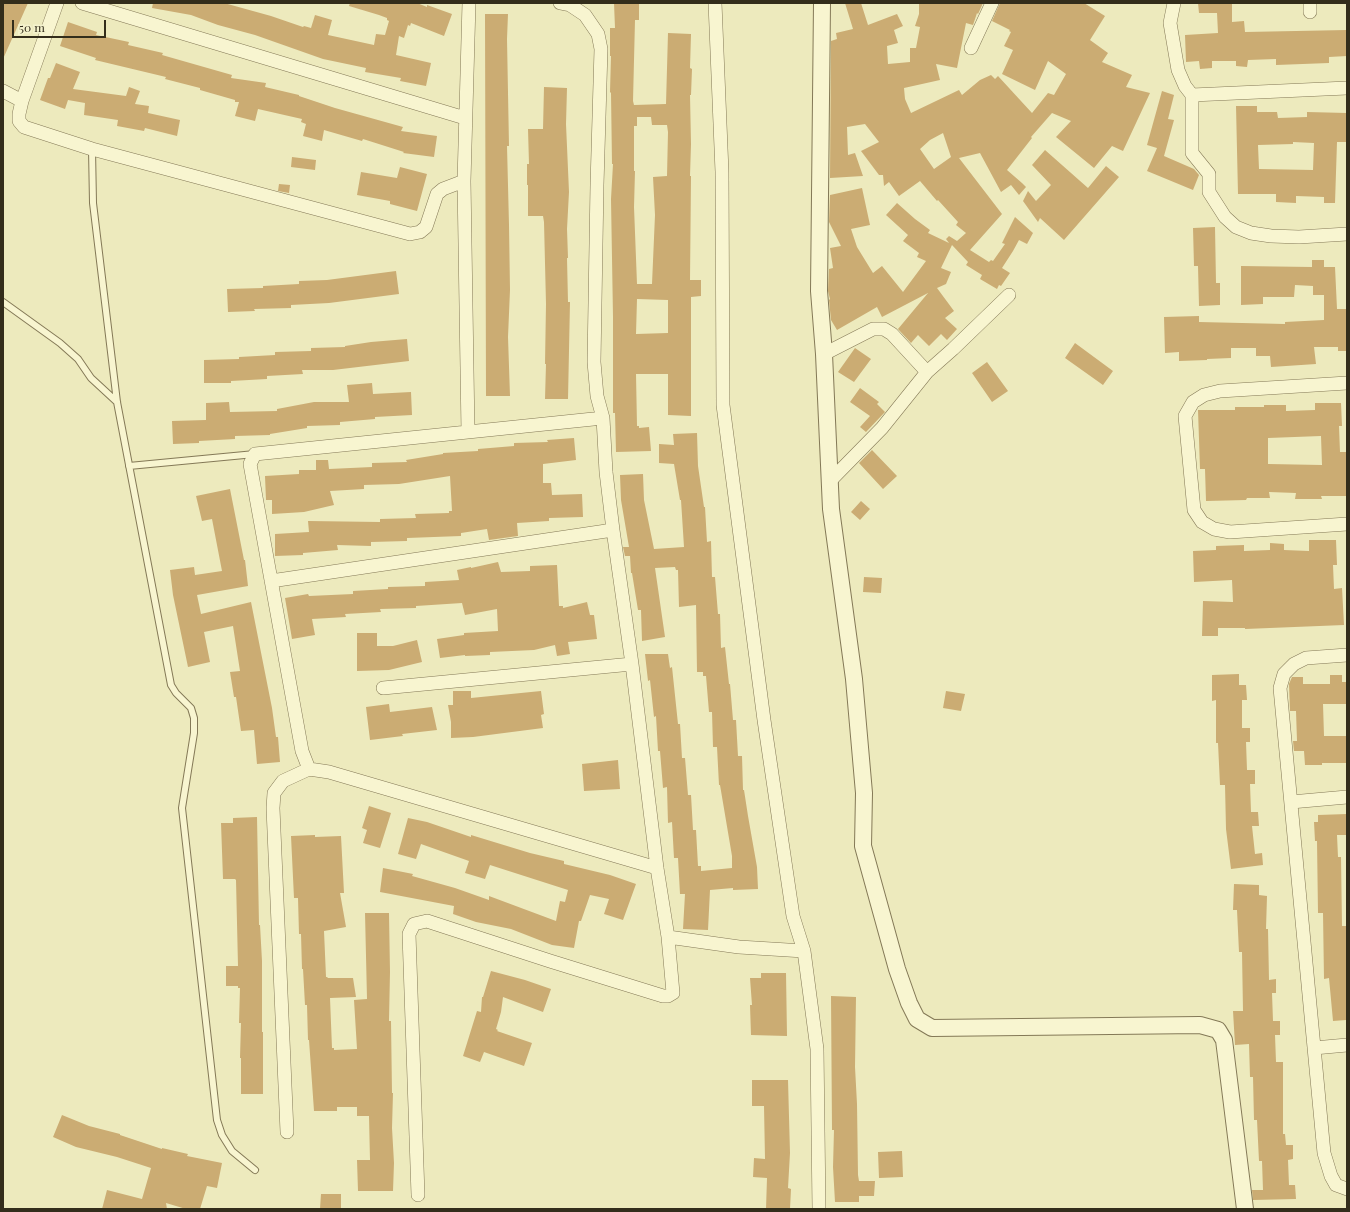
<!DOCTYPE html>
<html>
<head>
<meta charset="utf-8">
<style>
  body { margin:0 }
  #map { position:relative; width:1350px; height:1212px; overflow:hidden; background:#edeabd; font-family:"Playfair Display",serif }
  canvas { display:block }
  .frame { position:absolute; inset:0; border:4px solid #332d1b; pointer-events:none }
  .scale { position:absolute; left:12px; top:20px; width:94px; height:18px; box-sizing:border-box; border:2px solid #332d1b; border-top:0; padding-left:5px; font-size:12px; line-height:14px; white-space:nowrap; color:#332d1b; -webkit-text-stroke:3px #f4f2cc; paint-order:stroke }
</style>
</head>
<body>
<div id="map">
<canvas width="1350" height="1212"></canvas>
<div class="frame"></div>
<div class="scale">50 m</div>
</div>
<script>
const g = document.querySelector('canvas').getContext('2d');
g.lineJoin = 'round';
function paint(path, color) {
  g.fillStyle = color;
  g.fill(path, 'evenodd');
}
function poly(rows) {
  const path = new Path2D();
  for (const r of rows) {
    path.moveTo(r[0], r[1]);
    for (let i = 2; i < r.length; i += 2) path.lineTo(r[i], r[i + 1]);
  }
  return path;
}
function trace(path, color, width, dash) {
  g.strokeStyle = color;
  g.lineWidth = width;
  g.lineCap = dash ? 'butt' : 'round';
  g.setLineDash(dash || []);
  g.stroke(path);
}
paint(poly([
  [3,3,28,3,3,59],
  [153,3,224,3,271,16,303,27,304,26,311,28,315,15,332,20,328,35,374,45,376,34,385,35,389,21,387,20,387,18,379,15,349,6,350,3,417,3,427,7,427,5,452,14,444,36,411,23,410,26,408,25,404,38,399,36,396,55,431,63,426,86,400,81,401,78,365,72,366,68,323,59,255,35,218,25,191,15,152,8],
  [614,3,639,3,639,20,635,20,633,101,634,105,666,104,668,33,691,34,690,68,692,69,691,95,690,95,691,144,690,176,691,176,690,280,701,280,701,296,691,297,691,416,668,415,668,374,636,374,637,426,639,426,639,428,649,427,651,451,616,452,615,413,613,413,613,317,611,199,613,164,612,164,611,93,610,92,611,56,610,56,610,28,615,28],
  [637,117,651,117,652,125,667,125,668,132,667,176,653,177,655,215,652,284,637,284,634,207,635,171,634,171,634,126,637,126],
  [637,299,668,300,668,333,636,334],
  [845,3,861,3,868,25,897,14,903,26,894,30,898,43,887,46,888,64,910,62,910,48,916,48,920,27,915,26,919,14,919,3,983,3,978,14,977,13,973,25,966,23,957,68,936,64,940,80,904,88,905,99,911,113,959,90,962,95,980,80,991,75,995,79,998,76,1032,113,1048,93,1054,95,1066,74,1048,61,1035,90,1002,74,1013,50,1004,46,1011,32,1009,31,1010,30,992,21,1000,3,1084,3,1105,16,1090,40,1108,53,1102,62,1132,75,1126,87,1150,93,1123,151,1112,146,1094,168,1056,137,1071,121,1052,113,1031,137,1032,138,1007,170,1022,183,1026,187,1019,195,1011,185,1001,192,980,153,959,158,1002,214,970,250,989,262,991,260,993,261,1005,244,1002,243,1015,217,1033,233,1027,244,1019,240,1013,251,1002,268,1010,273,1001,286,999,285,997,289,980,279,982,275,966,265,968,262,952,245,941,268,951,272,946,284,937,288,954,311,945,318,957,329,947,340,941,334,929,346,918,335,911,343,898,329,928,293,882,317,877,307,837,330,831,320,829,300,830,299,828,291,829,269,833,268,830,248,841,246,829,222,830,195,862,188,870,225,851,229,857,247,873,273,882,266,903,292,926,261,917,257,919,253,903,241,908,235,886,215,897,203,915,219,930,230,928,233,949,243,946,239,949,236,957,241,966,233,956,225,958,222,938,200,937,201,920,181,899,196,889,182,884,186,883,175,879,175,861,151,879,142,865,124,847,127,848,155,855,153,863,176,830,178,831,41,837,39,836,33,853,29],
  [943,133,951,157,934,169,920,149,930,140],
  [1198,3,1232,3,1232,22,1244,21,1245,32,1347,30,1347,56,1329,57,1329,63,1276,65,1276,59,1248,60,1247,67,1236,66,1236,61,1212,61,1212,68,1200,69,1199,61,1186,62,1185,35,1218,33,1217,13,1199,13],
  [485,14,508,14,507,39,509,146,507,146,509,225,510,290,508,337,510,396,486,396],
  [68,22,97,32,96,35,129,42,128,45,163,53,162,55,232,75,231,78,266,83,265,87,299,95,299,96,335,108,403,127,401,131,437,136,434,157,403,153,404,152,363,139,362,141,324,130,322,141,303,136,306,124,301,122,302,119,258,109,255,121,235,116,239,102,235,102,235,100,200,90,200,88,165,79,166,77,95,60,96,58,60,46],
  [56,63,80,72,73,89,126,96,129,87,140,91,135,104,149,106,148,113,180,120,177,136,145,128,144,131,117,126,118,120,84,115,85,103,68,100,65,109,40,100,48,78,50,78],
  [544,87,567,88,566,124,569,192,567,229,568,258,567,258,568,302,570,302,568,399,545,399,546,364,545,364,546,304,544,222,543,216,528,216,528,185,527,185,527,164,529,164,528,129,543,129],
  [1162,91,1174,95,1168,119,1174,120,1164,156,1194,169,1199,175,1193,190,1147,171,1157,148,1147,145],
  [1236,106,1257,106,1257,112,1277,112,1278,118,1307,117,1307,112,1347,113,1347,142,1337,142,1335,203,1324,203,1324,197,1296,196,1296,203,1276,202,1276,194,1238,194],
  [1293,142,1314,143,1313,170,1259,169,1258,145,1293,144],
  [1045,150,1088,188,1106,166,1119,177,1064,240,1040,218,1038,222,1023,201,1028,191,1036,201,1051,185,1032,165],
  [292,157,316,160,315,170,291,167],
  [400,167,427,174,417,211,390,204,390,201,357,195,361,172,397,178],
  [279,184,290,185,289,193,278,191],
  [1215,227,1216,283,1220,283,1220,305,1199,306,1198,266,1194,266,1193,228],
  [1312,260,1324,260,1324,267,1335,267,1337,309,1347,309,1347,351,1338,351,1338,347,1314,347,1316,364,1271,367,1270,356,1256,356,1256,348,1231,348,1231,358,1207,359,1207,360,1179,361,1179,352,1165,353,1164,317,1199,316,1199,322,1285,324,1285,322,1324,320,1324,295,1313,295,1313,286,1295,285,1294,297,1263,297,1263,304,1241,305,1241,266,1312,267],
  [396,271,399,294,329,303,291,305,291,308,254,309,255,311,228,312,227,289,263,288,263,286,299,284,299,281,327,280],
  [407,339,409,361,333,370,302,370,303,374,267,376,267,379,231,381,231,383,204,383,204,360,239,359,239,357,275,355,275,352,311,351,311,348,345,347,345,346,371,342],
  [1075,343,1113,371,1103,385,1065,358],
  [855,348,871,359,854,382,838,372],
  [987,362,1008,391,992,402,972,373],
  [372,383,373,394,411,392,412,415,375,417,375,419,340,422,340,425,307,426,307,428,270,434,270,435,235,436,235,439,199,441,199,443,173,444,172,421,206,420,206,403,229,402,230,412,277,411,277,409,314,402,349,402,347,385],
  [860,388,879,402,877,404,885,412,866,432,860,427,870,416,850,402],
  [1315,403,1341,403,1342,426,1339,426,1340,452,1347,452,1347,496,1321,496,1322,499,1295,499,1296,493,1269,492,1270,498,1247,498,1246,500,1206,501,1205,469,1200,469,1198,410,1235,410,1235,407,1264,407,1264,405,1286,405,1286,411,1315,410],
  [1321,436,1322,465,1268,464,1268,438],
  [697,433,698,466,704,507,705,507,707,542,711,541,712,577,715,577,718,614,720,614,721,648,725,647,729,684,730,684,733,720,736,720,738,756,742,756,743,790,744,790,748,816,757,867,758,889,733,890,733,888,710,890,708,930,683,929,685,894,680,894,678,858,674,858,672,822,668,823,667,787,663,788,660,751,658,751,656,716,654,717,650,680,648,681,645,654,668,654,670,668,672,667,678,724,680,724,682,758,685,758,688,795,691,795,693,830,696,830,698,866,701,866,701,871,732,868,732,856,720,785,719,785,717,747,713,747,712,712,709,712,706,676,703,676,703,672,697,672,696,605,679,607,678,570,676,570,675,567,655,568,665,637,642,641,641,610,638,610,632,573,631,573,630,556,625,556,623,547,629,547,621,500,620,475,643,474,644,500,654,549,684,547,681,500,680,500,674,464,659,463,659,444,674,445,673,434],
  [574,438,576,460,543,464,543,483,551,483,552,495,582,494,583,517,549,518,549,521,517,523,518,536,489,540,487,529,461,533,461,536,407,538,407,541,371,542,371,546,337,545,338,550,303,553,303,555,275,556,275,534,309,532,308,521,380,522,380,519,416,518,415,514,449,513,449,511,452,511,450,476,399,484,364,485,364,489,330,491,334,505,304,512,272,514,272,500,266,500,265,476,299,474,299,470,316,470,316,460,328,460,329,469,372,467,372,463,407,462,406,460,443,454,443,453,478,451,478,449,514,446,514,443,548,442,547,440],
  [872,450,897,476,883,489,859,463],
  [230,489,244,560,245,560,248,586,197,595,201,614,251,602,272,708,276,737,278,737,280,762,257,764,254,730,241,731,236,697,234,697,230,672,240,671,233,626,204,632,210,662,188,667,173,595,170,570,194,567,195,575,222,571,212,519,202,521,196,496],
  [861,501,870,509,860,520,851,512],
  [1309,540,1336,540,1337,565,1333,565,1334,589,1342,588,1344,625,1245,629,1245,628,1218,628,1218,636,1202,636,1203,601,1233,602,1232,580,1194,582,1193,551,1216,550,1216,546,1244,545,1244,551,1270,550,1270,543,1284,544,1284,550,1309,551],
  [498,562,501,572,530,571,530,566,557,565,559,606,563,606,563,608,587,602,590,615,594,615,597,639,568,642,570,654,557,656,555,645,534,650,490,652,490,655,465,656,465,655,440,658,437,639,464,635,464,633,498,631,497,609,465,615,462,603,416,606,416,608,380,609,381,612,345,614,346,617,312,619,315,635,292,639,285,598,308,594,309,596,353,594,353,591,388,589,388,587,425,586,425,582,459,580,457,570,471,567,471,568],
  [864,577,882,578,881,593,863,592],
  [357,633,377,633,377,646,393,646,417,640,422,662,389,670,357,671],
  [1239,674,1239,685,1246,685,1247,700,1242,700,1242,728,1250,728,1250,742,1246,742,1247,770,1255,770,1255,784,1250,784,1251,812,1258,812,1259,826,1252,826,1255,854,1262,853,1263,865,1231,869,1226,829,1225,785,1220,785,1218,743,1216,743,1216,700,1212,701,1212,675],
  [1330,675,1342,675,1342,682,1347,682,1347,704,1323,704,1324,736,1347,736,1347,763,1322,763,1322,765,1305,765,1304,751,1294,751,1293,741,1297,741,1296,711,1290,711,1289,684,1292,677,1303,677,1303,684,1330,684],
  [453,691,471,691,471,698,541,691,544,714,541,715,543,728,473,737,451,738,451,722,448,705,453,705],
  [946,691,965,694,961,711,943,708],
  [389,704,390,712,432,707,437,730,402,734,403,736,370,740,366,707],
  [618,760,620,789,584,791,582,764],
  [369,806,391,813,380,848,363,843,367,830,362,828],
  [1347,814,1347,835,1337,835,1338,857,1341,857,1342,926,1347,926,1347,1014,1346,1014,1346,1020,1333,1021,1329,978,1324,979,1323,913,1318,913,1317,841,1315,841,1314,822,1318,822,1318,815],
  [257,817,259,925,260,925,262,961,262,1032,263,1032,263,1094,241,1094,241,1058,240,1058,241,1023,239,1023,240,988,238,988,238,986,226,986,226,966,238,966,236,880,235,879,223,879,221,823,233,823,233,818],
  [408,818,427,822,471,837,471,835,530,853,564,861,564,864,610,875,636,884,623,920,604,914,609,899,590,895,581,921,579,921,574,948,552,945,511,929,476,922,453,914,454,906,380,892,383,868,413,874,412,876,455,888,489,900,489,896,556,921,560,901,565,902,568,890,490,865,485,879,465,873,469,861,421,844,416,859,398,854],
  [315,835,315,837,341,836,344,893,340,893,346,927,324,931,326,977,327,977,328,978,353,978,356,997,330,998,332,1048,334,1048,334,1050,357,1049,354,1000,367,999,365,913,389,913,390,972,389,1021,391,1021,392,1093,393,1093,392,1128,394,1163,393,1191,358,1191,357,1160,370,1160,369,1116,357,1116,357,1107,337,1107,337,1111,314,1111,309,1040,308,1040,307,1005,305,1005,303,969,302,969,301,934,299,934,298,898,294,898,291,836],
  [1234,884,1259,885,1259,895,1267,896,1266,929,1268,929,1269,980,1276,979,1276,993,1272,993,1273,1021,1280,1021,1280,1035,1275,1035,1276,1062,1283,1062,1283,1134,1285,1134,1286,1145,1293,1145,1293,1159,1288,1160,1289,1185,1295,1185,1296,1199,1253,1200,1252,1190,1263,1190,1262,1161,1259,1161,1257,1120,1254,1120,1253,1077,1250,1077,1249,1044,1235,1045,1233,1011,1243,1011,1242,952,1239,952,1237,910,1233,910],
  [491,971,525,980,551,989,543,1012,503,997,501,1012,496,1029,498,1030,497,1031,532,1043,524,1066,484,1052,480,1062,463,1056,477,1011,481,1012,482,997,483,997],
  [761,973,786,973,787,1036,751,1035,750,1005,752,1005,750,978,761,978],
  [831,996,856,997,855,1067,857,1104,858,1175,859,1181,875,1181,874,1196,859,1196,859,1202,835,1202,833,1167,834,1130,832,1130],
  [752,1080,788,1080,790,1153,788,1188,791,1189,790,1209,766,1209,767,1178,753,1177,754,1158,765,1159,764,1106,752,1106],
  [62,1115,89,1126,120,1134,120,1135,162,1149,162,1148,188,1154,187,1156,222,1163,217,1188,207,1186,200,1209,186,1209,166,1203,167,1209,102,1209,107,1190,142,1199,151,1168,117,1157,76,1147,53,1137],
  [902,1151,903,1177,879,1178,878,1152],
  [321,1194,341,1194,341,1209,320,1209]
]), '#cbac73');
const service = poly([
  [92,149,93,203,117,402,171,685,176,693,191,708,194,718,194,733,182,808,217,1120,222,1135,232,1151,255,1170],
  [3,302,60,343,78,359,91,378,117,402],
  [129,466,255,454]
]);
const minor = poly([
  [82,3,465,118],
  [560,3,570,5,585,15,598,34,601,49,597,185,594,362,597,396,603,418,606,472,613,530,632,664,657,868,668,937,739,947,804,951],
  [715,3,722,172,723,405,764,720,793,916,804,951,817,1049,819,1209],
  [1174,3,1170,23,1178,70,1185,86,1192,95,1192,153,1209,174,1209,192,1225,217,1236,227,1251,233,1271,236,1299,237,1347,234],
  [1310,12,1310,3],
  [971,48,992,3],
  [3,91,22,101,57,3],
  [1192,95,1347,88],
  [22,101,19,114,19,121,24,127,92,149,410,234,420,232,426,227,437,194,443,189,464,181],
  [824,354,873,329,884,329,892,334,927,372],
  [1347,383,1220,391,1204,395,1193,402,1185,416,1194,510,1202,522,1214,529,1230,532,1347,524],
  [603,418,255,454,250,464,302,751,309,769,329,772,657,868],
  [468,432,464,181,469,3],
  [830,481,882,428,927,372,953,349,1009,295],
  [271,581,613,530],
  [1347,655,1306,658,1294,664,1284,674,1280,688,1324,1153,1331,1176,1336,1185,1347,1189],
  [383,688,632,664],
  [1291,802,1347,797],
  [1314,1048,1347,1045],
  [287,1132,273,808,274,793,283,781,309,769],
  [418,1195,409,934,414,924,427,921,550,961,663,996,668,996,673,993,668,937]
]);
const tertiary = poly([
  [822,3,819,291,824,354,831,509,854,679,864,793,863,846,897,969,909,1003,917,1019,932,1028,1200,1025,1218,1030,1224,1040,1245,1209]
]);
trace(service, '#847957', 8);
trace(minor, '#847957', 14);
trace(tertiary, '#847957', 18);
trace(service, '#f8f5d0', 6);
trace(minor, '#f8f5d0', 13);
trace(tertiary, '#f8f5d0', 16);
</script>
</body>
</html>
